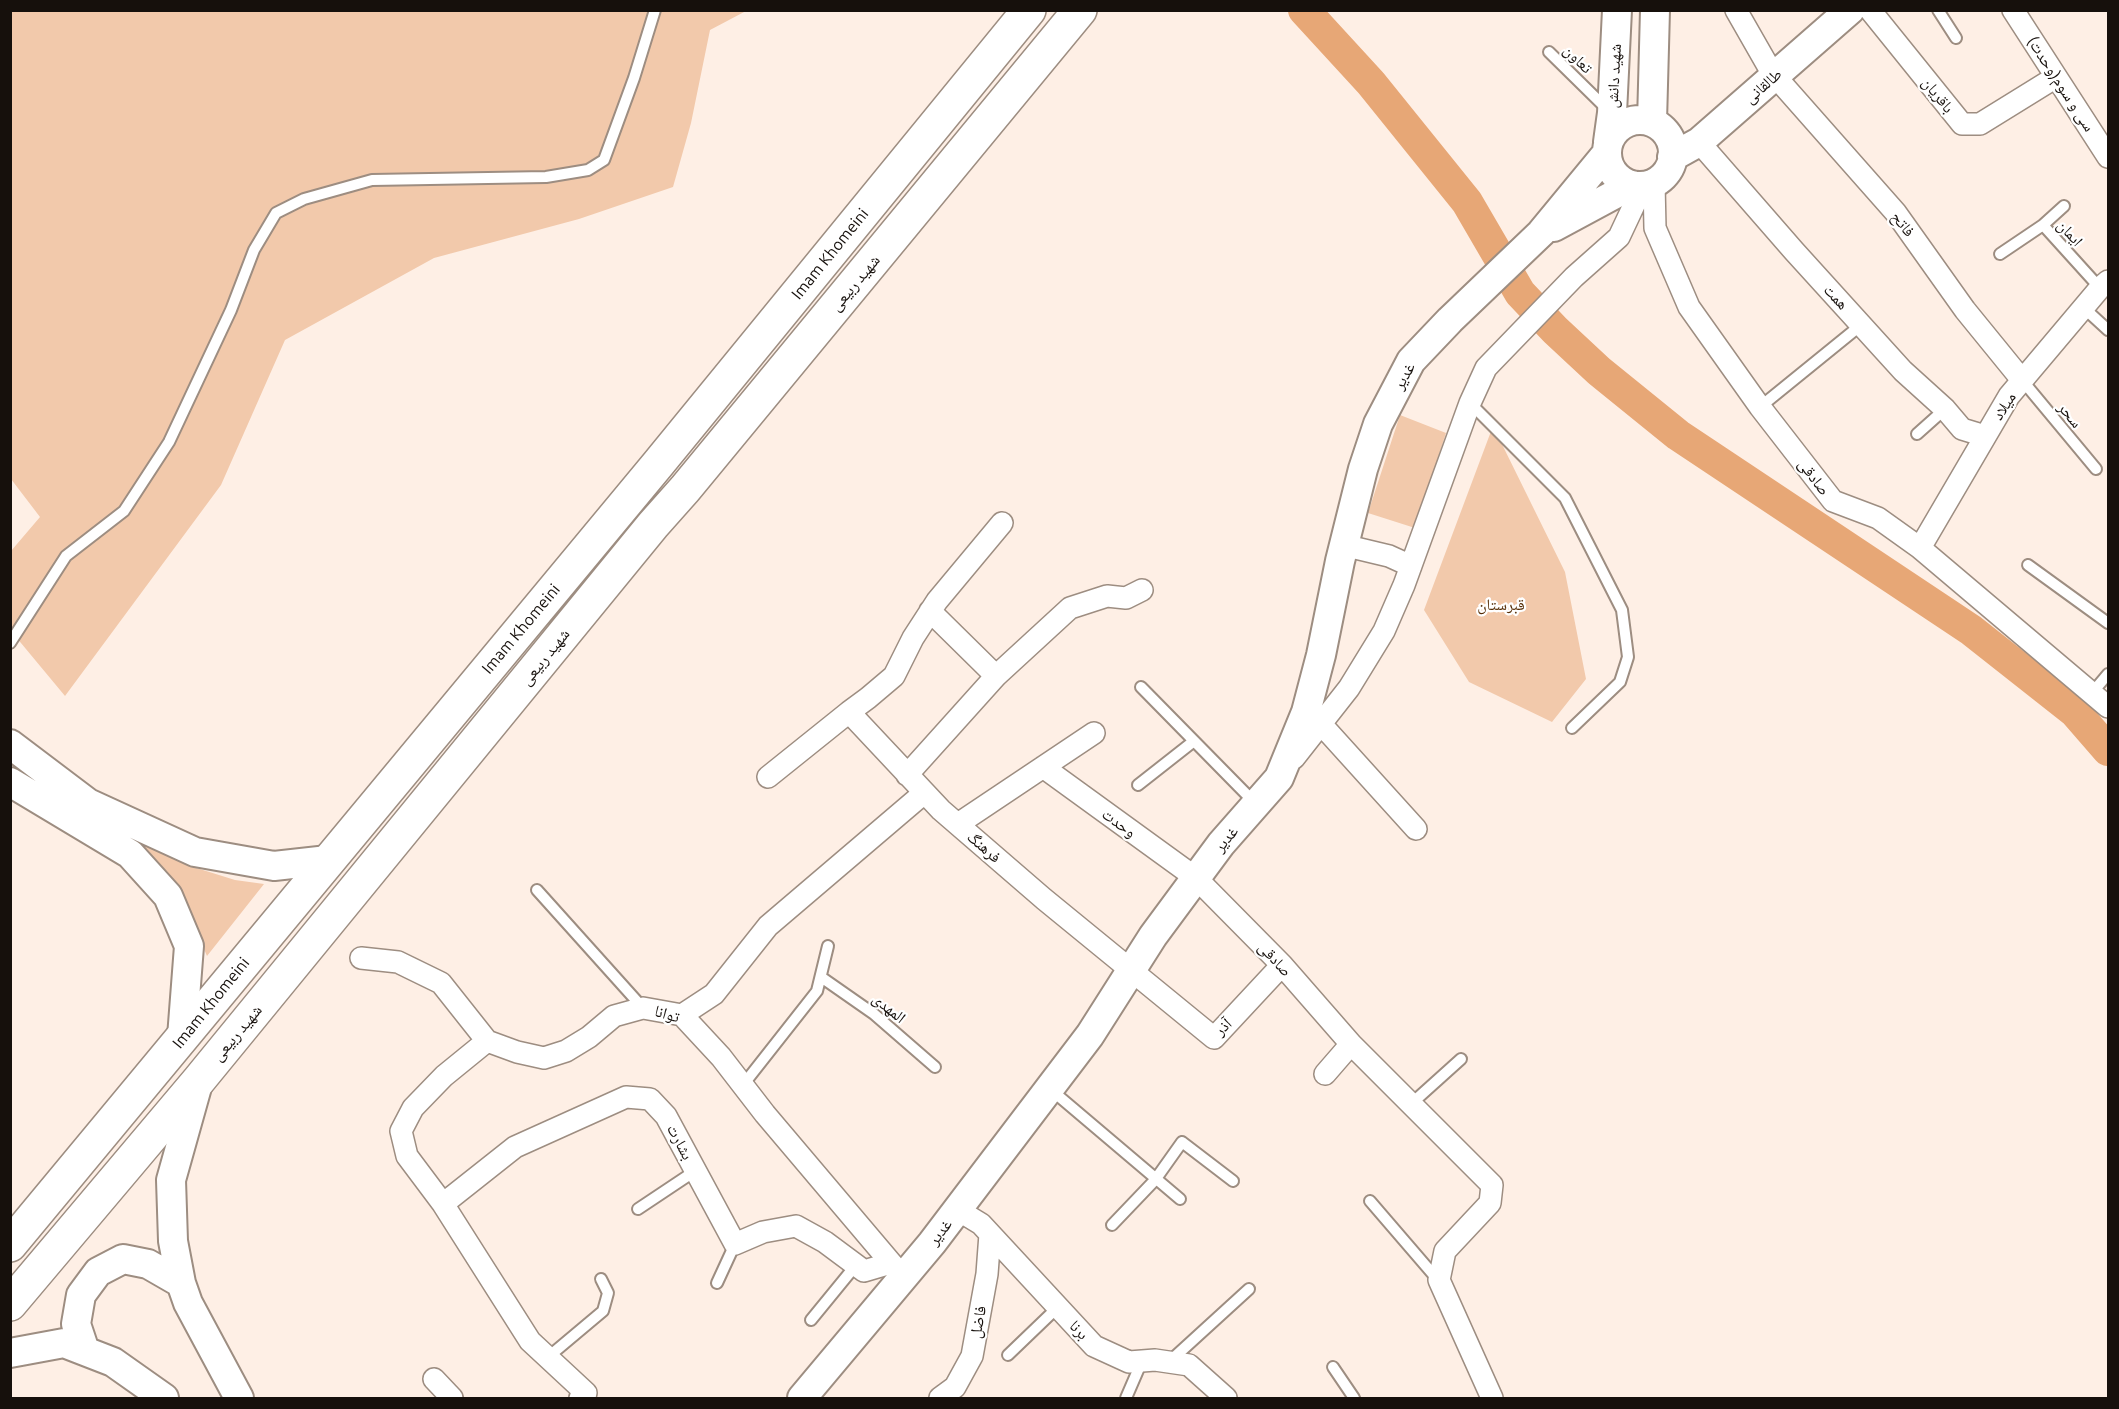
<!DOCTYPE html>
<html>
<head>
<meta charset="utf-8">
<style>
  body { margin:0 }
  #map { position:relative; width:2119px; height:1409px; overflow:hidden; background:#feefe5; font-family:Ubuntu,sans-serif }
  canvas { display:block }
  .frame { position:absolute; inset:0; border:12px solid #16100c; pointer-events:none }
</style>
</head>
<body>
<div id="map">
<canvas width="2119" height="1409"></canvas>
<div class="frame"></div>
</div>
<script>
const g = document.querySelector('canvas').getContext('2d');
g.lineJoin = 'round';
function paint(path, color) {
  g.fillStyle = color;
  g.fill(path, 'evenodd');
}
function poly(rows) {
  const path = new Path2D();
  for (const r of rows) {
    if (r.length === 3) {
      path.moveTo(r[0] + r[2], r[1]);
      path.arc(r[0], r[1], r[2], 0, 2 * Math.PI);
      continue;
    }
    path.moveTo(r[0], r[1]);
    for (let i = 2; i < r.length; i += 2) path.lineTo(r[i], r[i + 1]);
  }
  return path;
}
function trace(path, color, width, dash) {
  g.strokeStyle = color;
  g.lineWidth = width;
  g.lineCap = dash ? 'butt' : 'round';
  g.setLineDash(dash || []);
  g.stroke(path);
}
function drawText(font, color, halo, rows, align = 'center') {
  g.font = font + ' Ubuntu,"Noto Naskh Arabic",sans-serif';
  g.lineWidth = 4.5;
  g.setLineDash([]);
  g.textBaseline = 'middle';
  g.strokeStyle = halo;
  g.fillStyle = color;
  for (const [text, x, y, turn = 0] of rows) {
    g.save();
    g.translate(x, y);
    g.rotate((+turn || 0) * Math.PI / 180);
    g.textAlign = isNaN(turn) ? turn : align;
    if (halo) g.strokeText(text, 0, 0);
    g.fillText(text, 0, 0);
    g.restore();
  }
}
paint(poly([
  [11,11,746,11,710,30,691,123,673,187,579,219,434,258,285,340,221,485,65,696,11,631,11,551,40,517,11,479],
  [1400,415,1446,433,1415,528,1368,513],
  [1493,426,1565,572,1586,679,1552,722,1469,682,1424,610],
  [142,841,190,866,235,880,264,884,207,956,196,931,139,850]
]), '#f2c9ab');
trace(poly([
  [1304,10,1371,83,1467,202,1520,293,1555,330,1599,371,1678,435,1971,630,2075,712,2108,750]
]), '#e7a776', 32);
const lane = poly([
  [1938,10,1956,38],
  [1549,52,1607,109],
  [2043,225,2100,288],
  [2000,254,2043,225,2064,206],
  [2084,308,2108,330],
  [2022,380,2096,469],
  [1470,403,1565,498,1622,610,1628,657,1620,682,1572,728],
  [1760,407,1861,325],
  [1917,434,1945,409],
  [2028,565,2108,623],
  [10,643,66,556,124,511,169,442,231,310,254,250,276,213,304,199,372,180,546,177,588,170,604,160,634,78,655,10],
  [1141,687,1256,804],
  [2092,693,2108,674],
  [1138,785,1194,741],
  [537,890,643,1008],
  [821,977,874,1014,935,1067],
  [743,1085,817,991,828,946],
  [1049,1088,1180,1199],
  [1411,1104,1461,1059],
  [1370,1201,1438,1280],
  [638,1209,695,1171],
  [1112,1225,1155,1180,1182,1142,1233,1181],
  [717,1283,735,1244],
  [811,1320,856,1265],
  [1008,1355,1058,1307],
  [547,1358,603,1311,608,1293,601,1279],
  [1169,1362,1249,1289],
  [1333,1367,1354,1398],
  [1126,1398,1142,1361]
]);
const street = poly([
  [1736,10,1768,66],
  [1870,10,1962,124,1980,124,2056,77],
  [2013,10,2108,157],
  [1775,76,1896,213,1965,310,2022,380],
  [1699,142,1794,251,1903,371,1945,409,1962,429,1985,436],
  [1654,183,1655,228,1689,307,1760,407,1833,501,1878,518,1920,548,2108,707],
  [1343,545,1389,556,1411,566],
  [1920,548,2009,396,2100,288,2108,281],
  [930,611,996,676],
  [849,712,941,810,1044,899,1214,1038,1282,965],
  [1321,724,1416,829],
  [1294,758,1349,688,1384,631,1404,585,1470,403,1486,368,1574,277,1619,237,1643,186],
  [1043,767,1196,878,1282,965,1351,1044,1492,1185,1490,1203,1445,1251,1439,1280,1492,1398],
  [907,775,996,676,1070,608,1107,596,1126,598,1142,590],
  [768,777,849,712,868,698,894,676,913,638,937,601,1002,523],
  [958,824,1094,733],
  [361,958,398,962,441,983,487,1041,517,1052,544,1058,566,1051,589,1037,614,1016,643,1008,682,1015,721,1057,765,1114,903,1277],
  [682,1015,714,994,768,926,924,793],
  [487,1041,444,1076,413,1108,401,1131,407,1156,443,1204,530,1341,586,1393,580,1398],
  [1325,1074,1351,1044],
  [443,1204,515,1147,626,1097,650,1099,666,1116,735,1244,763,1232,796,1226,825,1242,864,1271,891,1263],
  [958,1210,981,1224,1094,1346,1129,1362,1155,1360,1189,1365,1226,1398],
  [434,1379,452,1398],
  [940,1398,955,1387,972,1356,987,1274,990,1234]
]);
const secondary = poly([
  [1640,153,33],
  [1652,122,1655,10],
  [1608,142,1612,113,1617,10],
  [1672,157,1699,142,1850,10],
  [1554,227,1632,185],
  [10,744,88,803,195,852,274,866,328,860],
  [10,782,130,854,168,896,189,946,182,1037],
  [199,1080,171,1180,173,1241,181,1283,188,1303,239,1398],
  [85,1351,76,1324,81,1295,98,1272,123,1259,148,1264,181,1283],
  [10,1353,64,1343,113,1362,164,1398],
  [802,1398,932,1243,1090,1035,1153,936,1221,844,1279,778,1306,712,1321,655,1340,561,1363,469,1378,424,1411,361,1450,320,1541,233,1607,153]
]);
const primary = poly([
  [10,1245,658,464,1029,10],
  [10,1304,199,1080,653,525,685,489,1080,10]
]);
trace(lane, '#9d8d81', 14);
trace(street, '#9d8d81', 24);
trace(secondary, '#9d8d81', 32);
trace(primary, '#9d8d81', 36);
trace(lane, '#fff', 10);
trace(street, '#fff', 21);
trace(secondary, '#fff', 28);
trace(primary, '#fff', 33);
drawText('16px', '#16100c', '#fff', [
  ["تعاون",1578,59,45],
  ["شهید دانش",1614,76,-87],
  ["سی و سوم(وحدت)",2061,84,57],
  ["طالقانی",1763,86,-41],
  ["باقریان",1938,95,51],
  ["فاتح",1903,224,52],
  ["ایمان",2070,233,48],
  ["Imam Khomeini",830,254,-51],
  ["شهید ربیعی",855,283,-50],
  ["همت",1836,297,47],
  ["غدیر",1404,376,-61],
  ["میلاد",2004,406,-57],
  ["سحر",2070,415,50],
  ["صادقی",1814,477,53],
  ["Imam Khomeini",521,629,-50],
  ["شهید ربیعی",545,657,-51],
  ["وحدت",1119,823,36],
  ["غدیر",1226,839,-50],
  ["فرهنگ",984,847,41],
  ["صادقی",1275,959,47],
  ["Imam Khomeini",211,1003,-51],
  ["المهدی",889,1008,39],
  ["توانا",667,1014,16],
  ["آذر",1223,1027,-43],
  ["شهید ربیعی",237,1033,-50],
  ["بشارت",680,1142,62],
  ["غدیر",940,1232,-52],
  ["فاضل",978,1322,-80],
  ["برنا",1079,1330,47]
]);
drawText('16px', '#552c04', '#fff', [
  ["قبرستان",1501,605]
]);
</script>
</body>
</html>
